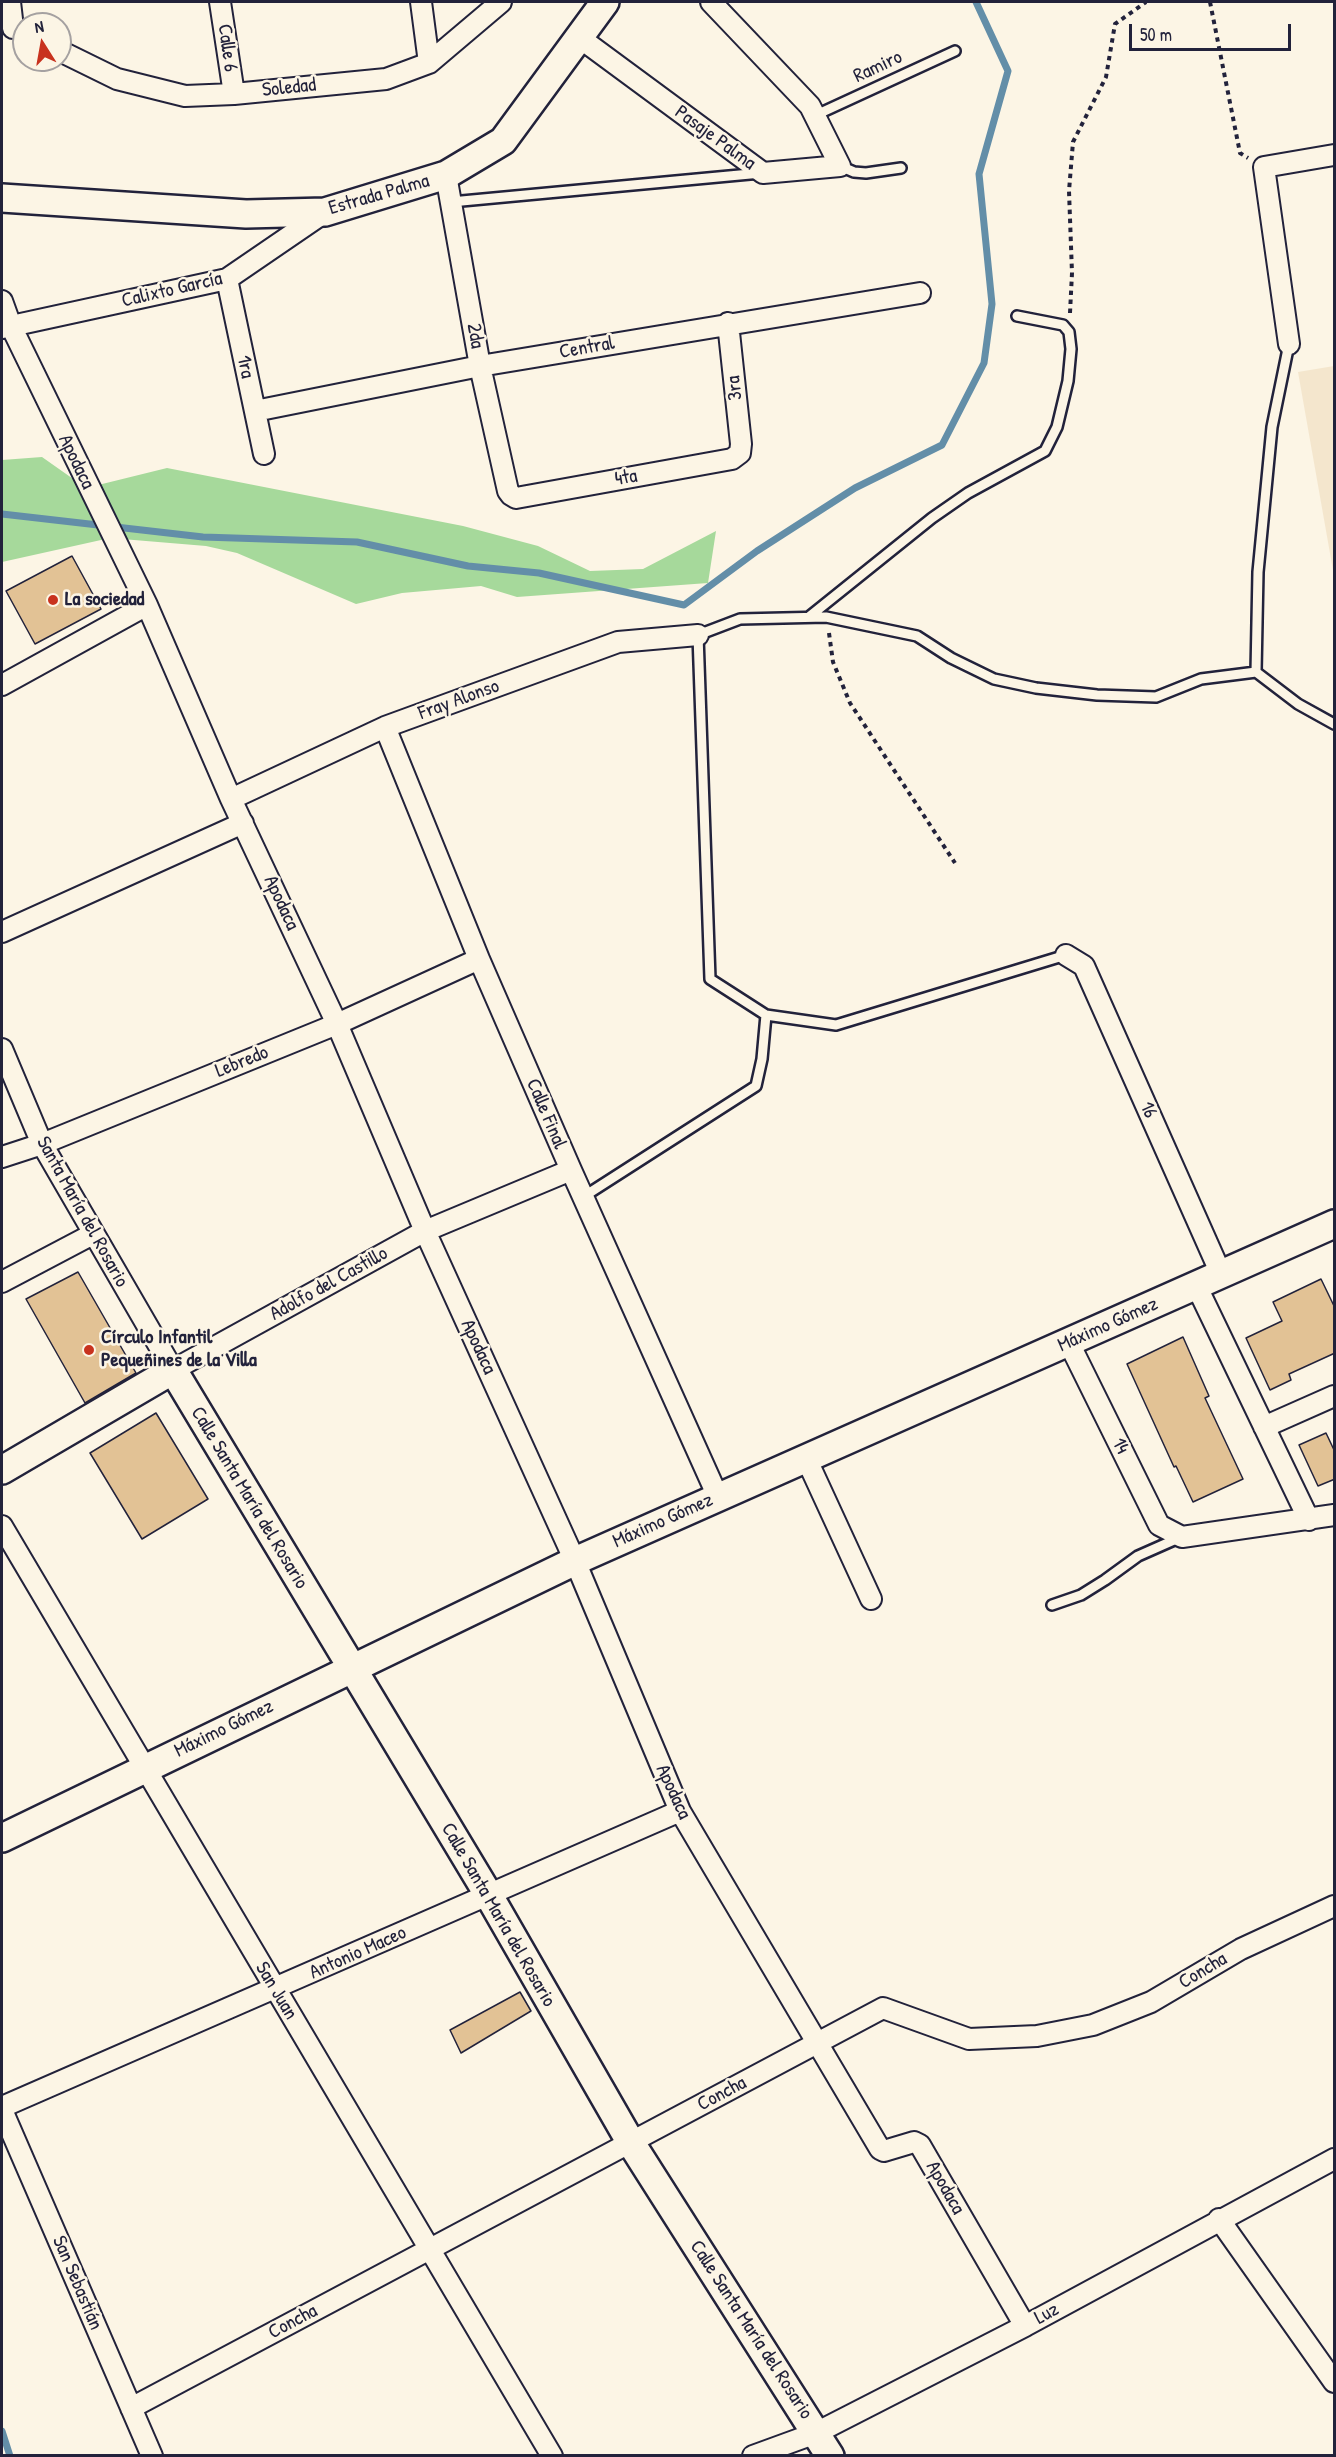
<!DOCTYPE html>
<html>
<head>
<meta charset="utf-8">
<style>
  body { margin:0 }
  #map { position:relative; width:1336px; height:2457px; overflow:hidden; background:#fcf5e5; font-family:"Patrick Hand",sans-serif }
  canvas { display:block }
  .frame { position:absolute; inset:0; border:3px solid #22223b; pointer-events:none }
  .north { position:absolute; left:12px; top:12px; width:60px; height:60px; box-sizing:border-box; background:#fcf5e5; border:2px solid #a5a1a1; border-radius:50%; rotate:349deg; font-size:16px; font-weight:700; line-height:24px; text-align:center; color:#22223b }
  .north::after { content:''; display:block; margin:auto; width:21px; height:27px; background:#c8321e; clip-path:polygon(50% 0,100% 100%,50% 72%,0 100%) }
  .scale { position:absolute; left:1129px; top:24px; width:162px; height:27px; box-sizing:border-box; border:3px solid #22223b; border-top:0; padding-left:8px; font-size:18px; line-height:21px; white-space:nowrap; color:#22223b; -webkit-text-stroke:4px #fcf5e5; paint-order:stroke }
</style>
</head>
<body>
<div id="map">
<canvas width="1336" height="2457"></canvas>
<div class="frame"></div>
<div class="north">N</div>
<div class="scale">50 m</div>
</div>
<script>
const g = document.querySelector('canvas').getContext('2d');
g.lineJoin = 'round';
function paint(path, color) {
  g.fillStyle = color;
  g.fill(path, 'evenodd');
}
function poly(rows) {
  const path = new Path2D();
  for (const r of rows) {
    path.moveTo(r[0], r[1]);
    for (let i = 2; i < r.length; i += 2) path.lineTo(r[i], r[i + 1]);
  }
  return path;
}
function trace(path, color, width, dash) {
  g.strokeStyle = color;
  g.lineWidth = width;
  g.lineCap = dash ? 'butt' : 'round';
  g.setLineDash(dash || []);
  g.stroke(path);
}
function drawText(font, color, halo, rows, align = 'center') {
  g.font = font + ' "Patrick Hand",sans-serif';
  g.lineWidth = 5;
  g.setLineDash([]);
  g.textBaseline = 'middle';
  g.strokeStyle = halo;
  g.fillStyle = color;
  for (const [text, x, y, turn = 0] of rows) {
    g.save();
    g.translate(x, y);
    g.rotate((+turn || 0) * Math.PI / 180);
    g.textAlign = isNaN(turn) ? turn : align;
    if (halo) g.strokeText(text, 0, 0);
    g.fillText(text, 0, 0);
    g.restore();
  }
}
paint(poly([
  [1334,366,1334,576,1298,372]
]), '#f4e6cd');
paint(poly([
  [42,457,86,488,167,468,463,526,538,546,590,571,643,569,716,531,708,583,517,597,481,586,402,593,356,604,237,553,206,546,110,538,2,562,2,460]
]), '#a6d99b');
trace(poly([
  [2,514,203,537,357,542,468,566,539,573,684,605,757,551,855,488,942,445,984,363,992,304,979,174,1008,71,976,2],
  [2,2431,10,2456]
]), '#638ea8', 7);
const building = poly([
  [72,556,101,609,35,644,6,591,72,556],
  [78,1272,136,1373,85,1403,26,1299,78,1272],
  [1321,1279,1335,1308,1335,1353,1289,1374,1291,1380,1270,1390,1246,1338,1282,1321,1273,1302,1321,1279],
  [1183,1337,1209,1396,1205,1398,1243,1479,1193,1502,1176,1466,1174,1467,1127,1364,1183,1337],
  [156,1413,208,1499,142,1539,90,1453,156,1413],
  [1326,1433,1335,1452,1335,1479,1318,1486,1299,1445,1326,1433],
  [520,1992,531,2011,461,2053,450,2030,520,1992]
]);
paint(building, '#e2c295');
trace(building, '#22223b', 1.5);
const lane = poly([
  [816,115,955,51],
  [840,166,854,172,866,173,901,168],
  [451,202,761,173],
  [810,616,932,518,968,493,1045,451,1057,427,1068,381,1071,349,1069,332,1063,325,1017,316],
  [1256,672,1258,572,1272,427,1289,344],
  [1066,955,836,1025,766,1015,710,979,698,635,740,619,826,617,917,636,951,658,994,679,1036,688,1097,695,1156,697,1201,679,1256,672,1298,704,1334,724],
  [583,1197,756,1086,762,1059,766,1015],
  [1052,1605,1081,1595,1105,1580,1138,1556,1181,1537]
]);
const street = poly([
  [10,2,13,28],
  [220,2,234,94],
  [421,2,429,63],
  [580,38,763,173,840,166,810,106,711,2],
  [60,51,117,79,185,96,234,94,386,79,429,63,501,2],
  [446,175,480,366,508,491,511,495,516,498,732,459,740,453,741,444,728,323],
  [227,279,264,454],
  [2,301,11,326,147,605,231,799,337,1024,425,1231,575,1561,680,1811,880,2149,884,2151,914,2142,920,2145,1025,2326],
  [2,328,227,279,325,212],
  [1289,344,1264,167,1334,155],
  [255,411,480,366,920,293],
  [2,685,147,605],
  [385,727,479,959,571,1170,718,1497],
  [231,799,385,727,618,642,698,635],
  [2,932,243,823],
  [1066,955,1084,966,1221,1274],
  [2,1049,42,1144,173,1370,425,1231,571,1170],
  [2,1157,42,1144,337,1024,479,959],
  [2,1282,93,1234],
  [1196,1285,1309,1520],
  [1069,1343,1159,1525,1182,1537,1334,1515],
  [1264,1427,1334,1396],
  [806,1458,871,1599],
  [2,1526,552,2456],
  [2,2107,680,1811],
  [2,2110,152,2456],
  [1219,2219,1334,2382],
  [131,2408,883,2008,969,2039,1037,2036,1093,2025,1151,2002,1241,1949,1334,1906],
  [753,2456,816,2433,1025,2326,1334,2159]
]);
const secondary = poly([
  [2,198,246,214,325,212,446,175,503,141,605,2],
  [2,1470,173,1370,488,1894,631,2143,830,2456],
  [2,1838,575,1561,1334,1224]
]);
trace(lane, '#22223b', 14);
trace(street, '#22223b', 24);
trace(secondary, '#22223b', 32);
trace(poly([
  [1210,2,1240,153,1248,158],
  [1070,313,1072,273,1069,191,1073,142,1106,77,1115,24,1146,2],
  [829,633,833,662,850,703,955,863]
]), '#22223b', 4, [4.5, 4.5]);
trace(lane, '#fcf5e5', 9);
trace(street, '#fcf5e5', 20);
trace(secondary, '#fcf5e5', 27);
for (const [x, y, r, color] of [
  [53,600,6,"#c8321e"],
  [89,1350,6,"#c8321e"]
]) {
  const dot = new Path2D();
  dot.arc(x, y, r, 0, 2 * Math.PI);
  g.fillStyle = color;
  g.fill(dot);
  trace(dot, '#fcf5e5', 2);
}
drawText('20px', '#22223b', '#fcf5e5', [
  ["Calle 6",227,48,82],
  ["Ramiro",878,67,-25],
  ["Soledad",289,88,-6],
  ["Pasaje Palma",715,138,36],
  ["Estrada Palma",379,195,-16],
  ["Calixto García",172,290,-13],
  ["2da",475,336,80],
  ["Central",587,348,-10],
  ["1ra",245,367,78],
  ["3ra",735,388,-96],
  ["Apodaca",76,462,64],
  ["4ta",626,478,-10],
  ["Fray Alonso",459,700,-20],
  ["Apodaca",281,903,65],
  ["Lebredo",242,1062,-22],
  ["16",1148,1110,66],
  ["Calle Final",546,1114,67],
  ["Santa María del Rosario",82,1212,61],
  ["Adolfo del Castillo",329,1284,-29],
  ["Máximo Gómez",1108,1325,-24],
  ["Apodaca",478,1347,65],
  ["14",1120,1446,64],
  ["Calle Santa María del Rosario",249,1498,59],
  ["Máximo Gómez",663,1521,-24],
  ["Máximo Gómez",224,1729,-26],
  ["Apodaca",673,1792,65],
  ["Calle Santa María del Rosario",498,1915,60],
  ["Antonio Maceo",358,1953,-24],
  ["Concha",1203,1971,-31],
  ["San Juan",276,1991,59],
  ["Concha",722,2094,-28],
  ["Apodaca",945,2188,60],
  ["San Sebastián",77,2283,67],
  ["Luz",1047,2314,-29],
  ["Concha",293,2322,-28],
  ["Calle Santa María del Rosario",751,2330,57]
]);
drawText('bold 20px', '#22223b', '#fcf5e5', [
  ["La sociedad",65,600],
  ["Círculo Infantil",101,1338],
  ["Pequeñines de la Villa",101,1361]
], 'left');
</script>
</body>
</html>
